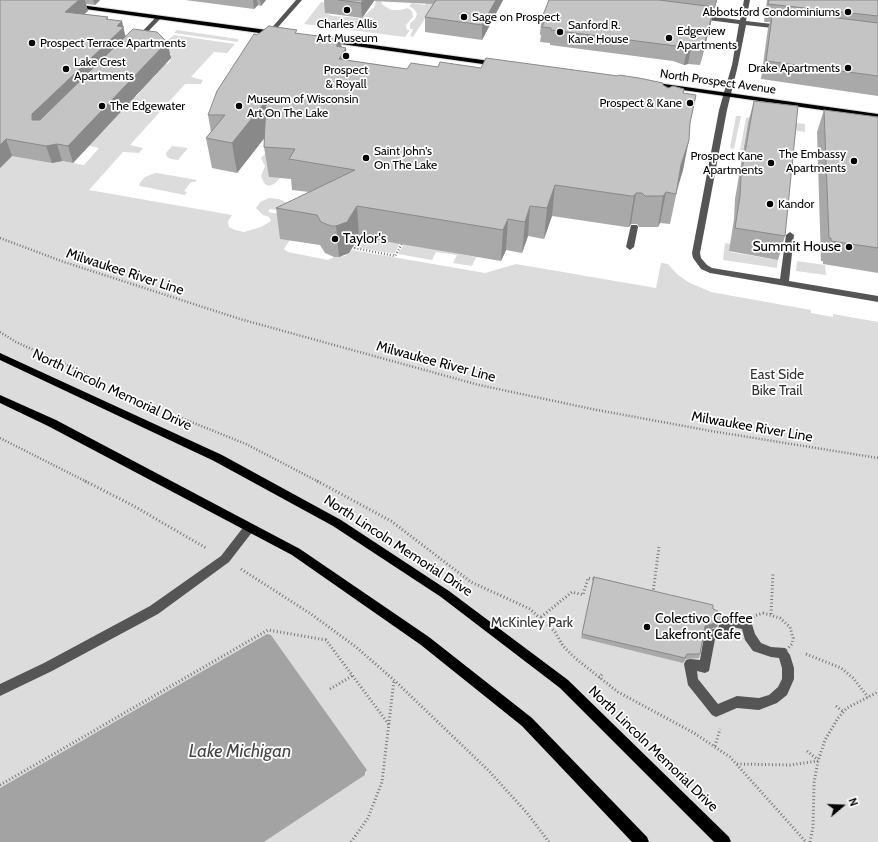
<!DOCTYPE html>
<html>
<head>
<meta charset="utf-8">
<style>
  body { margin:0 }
  #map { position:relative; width:878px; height:842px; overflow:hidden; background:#fff; font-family:Cabin,sans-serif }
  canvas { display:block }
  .north { position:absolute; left:822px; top:786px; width:40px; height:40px; -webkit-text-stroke:3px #fff; paint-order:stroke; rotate:71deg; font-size:11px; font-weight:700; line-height:16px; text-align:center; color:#000 }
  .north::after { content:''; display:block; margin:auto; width:14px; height:18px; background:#000; clip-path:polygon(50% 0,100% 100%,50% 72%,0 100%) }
</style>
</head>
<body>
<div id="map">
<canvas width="878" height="842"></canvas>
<div class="north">N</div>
</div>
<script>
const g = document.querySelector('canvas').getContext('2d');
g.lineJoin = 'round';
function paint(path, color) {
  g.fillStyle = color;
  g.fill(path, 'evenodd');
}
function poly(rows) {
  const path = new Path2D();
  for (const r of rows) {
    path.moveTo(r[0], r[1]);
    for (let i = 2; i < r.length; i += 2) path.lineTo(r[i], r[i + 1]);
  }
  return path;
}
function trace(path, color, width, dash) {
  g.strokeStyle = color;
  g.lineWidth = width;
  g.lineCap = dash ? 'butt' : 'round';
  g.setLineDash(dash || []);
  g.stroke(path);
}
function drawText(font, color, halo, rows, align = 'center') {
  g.font = font + ' Cabin,sans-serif';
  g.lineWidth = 3.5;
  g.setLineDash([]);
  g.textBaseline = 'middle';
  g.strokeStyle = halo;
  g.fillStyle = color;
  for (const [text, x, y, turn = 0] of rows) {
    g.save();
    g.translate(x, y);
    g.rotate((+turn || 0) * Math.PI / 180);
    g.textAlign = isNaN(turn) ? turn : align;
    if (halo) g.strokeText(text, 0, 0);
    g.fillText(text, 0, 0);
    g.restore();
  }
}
paint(poly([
  [376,0,382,0,381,2,383,5,391,10,400,10,408,8,412,11,413,17,406,25,407,30,410,30,405,37,304,24,321,2,335,4,326,13,332,16,362,18,374,7],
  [428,0,437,0,413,37,410,36,413,29,410,29,410,23,415,19,417,14,414,9,409,6,412,3,425,5],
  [177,30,238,39,238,42,174,33],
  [174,35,235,44,227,53,214,52,191,77,203,80,201,84,185,84,130,145,143,148,139,153,123,152,89,190,232,215,228,221,229,227,235,230,244,232,261,227,271,221,269,217,263,215,256,208,260,202,269,198,279,199,317,217,270,209,268,212,304,218,284,249,288,252,328,260,334,257,345,256,352,250,485,273,516,264,656,288,661,263,668,264,677,274,688,282,711,292,811,310,811,313,833,317,833,314,878,322,878,842,264,842,365,775,367,770,271,635,267,635,0,788,0,168,15,153,84,165,99,148,85,145,93,142,101,128,106,127,110,123,108,120,118,111,123,110,127,105,126,103,132,97,137,96,140,92,139,90,148,80,152,79,156,75,154,73,163,64,168,64,171,59,169,57,172,54,160,52,162,45],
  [736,116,741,116,734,149,730,148],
  [751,117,805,124,805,132,748,123,743,150,740,150,746,118],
  [172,146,188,148,178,160,171,159,167,157,166,153],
  [265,154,272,155,269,177,280,178,274,184,268,186,264,183,261,176,265,166,261,158],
  [155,173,157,173,197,180,195,182,191,182,184,191,187,192,185,195,140,186,139,184,145,177],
  [362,238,388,242,400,243,394,254,357,247],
  [725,243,731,244,730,252,778,260,777,268,723,260],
  [404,244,476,257,472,266,453,263,457,255,436,252,432,260,398,254],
  [797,261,825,265,826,275,796,271]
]), '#dcdcdc');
paint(poly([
  [267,634,271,635,367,770,365,773,365,775,264,842,0,842,0,788]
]), '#a3a3a3');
const major = poly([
  [73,4,274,31,277,33,274,35,71,7,70,6,73,4],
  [329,39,497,62,500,64,497,66,327,42,327,40,329,39],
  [650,82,878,114,878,118,648,85,648,83,650,82],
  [0,353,222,455,341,520,449,591,568,680,729,837,731,842,714,842,560,688,441,597,333,526,214,461,0,360,0,353],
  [0,395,56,420,300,549,429,637,532,718,647,837,649,842,632,842,522,726,421,645,292,555,48,426,0,403,0,395]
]);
trace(major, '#dbdbdb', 2);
trace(poly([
  [361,237,355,248,395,256,403,242],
  [0,238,64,262,240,319,479,385,592,409,711,431,878,458],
  [0,332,16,342,91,376],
  [179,417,246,444,319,482],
  [0,438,87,482]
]), '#777', 2.5, [1, 2]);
trace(poly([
  [85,481,132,505,206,548],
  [317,481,391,521,471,582,530,609,555,632,563,646,575,658,618,692,694,733,730,757,806,842],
  [241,569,311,614,356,647,394,680,489,771,527,813,549,842],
  [653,593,659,547],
  [763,613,780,618,790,627,793,638,792,644,786,650,777,653,771,652,760,649,752,642,747,625,754,616,763,613],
  [771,614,773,573],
  [541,617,572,592,583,595,588,578,595,579],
  [806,654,841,668,853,678,868,697],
  [599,678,603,673],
  [330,689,352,676],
  [836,706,844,712],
  [715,746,720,729],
  [807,751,818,760],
  [737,764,790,765,818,761],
  [0,785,268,630,326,640,390,726],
  [351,842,368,818,382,782,394,680],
  [810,842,813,827,814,783,818,761,825,740,838,718,847,708,878,692]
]), '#777', 3, [1, 2.5]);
paint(poly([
  [296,0,302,0,272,34,268,34,268,32,296,0],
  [744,0,750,0,746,21,781,25,784,27,781,29,746,25,738,65,727,110,700,253,701,258,707,265,712,268,780,279,786,235,790,232,794,235,789,281,878,296,878,302,710,273,701,269,693,258,692,253,719,110,732,65,739,24,700,19,697,17,700,15,740,20,744,0],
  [157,16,162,17,139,41,135,41,135,39,157,16],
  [631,225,637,225,638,227,634,247,630,250,626,247,631,225],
  [249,524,253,525,254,528,253,531,229,562,158,614,52,671,0,696,0,684,44,663,150,606,221,556,245,525,249,524],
  [726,615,751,621,755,634,761,643,771,647,785,648,790,655,794,668,794,679,787,695,777,703,759,710,737,708,716,717,712,715,688,685,684,664,686,660,690,659,700,660,705,631,718,628,722,616,726,615],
  [732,627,742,629,745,640,753,651,771,657,779,658,782,668,782,679,778,687,769,695,759,698,737,696,718,704,698,679,697,671,705,673,709,671,715,639,726,636,732,627]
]), '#555');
paint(major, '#000');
paint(poly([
  [0,0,100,0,95,5,86,4,88,11,84,14,108,17,108,19,126,36,167,42,171,58,73,163,62,161,52,163,12,156,0,168],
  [185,0,266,0,261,6,258,5,254,9],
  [324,0,503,0,482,40,425,32,425,17,433,4,374,1,362,18,325,13],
  [549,0,717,0,700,65,688,64,684,65,673,61,550,45,550,43,540,42,541,35,540,35,541,20],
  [767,0,878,0,878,96,761,79,768,28,770,22,764,22],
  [297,33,342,47,347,60,407,69,438,67,481,68,663,85,668,88,684,93,690,123,683,170,677,191,670,224,660,223,658,227,639,227,637,224,631,224,629,227,626,227,552,216,544,239,528,236,522,253,506,250,501,261,359,237,349,253,339,257,334,257,325,253,320,245,280,239,276,208,309,192,292,190,291,179,269,177,264,147,265,137,237,173,212,168,206,138,211,132,208,115,257,35],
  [754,101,785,236,778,260,729,251,734,219,735,199,748,123],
  [824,110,878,117,878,273,823,264,823,261,821,261,817,132],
  [594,577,713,609,717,627,704,630,700,654,699,658,686,659,683,663,581,638]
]), '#a9a9a9');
paint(poly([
  [79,0,85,0,88,11,69,27,65,12],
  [93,0,100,0,95,5],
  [253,0,257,0,258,5,254,9],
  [260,0,266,0,261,6],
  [363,0,374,0,374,1,362,18,361,3],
  [496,0,503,0,482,40,482,25],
  [716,0,717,0,713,15],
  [714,7,711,22,700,65,703,50],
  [122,21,127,43,37,130,32,120,32,114],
  [341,39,342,53,346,48,348,77,341,88,336,46],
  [167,42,171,58,73,163,68,146],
  [691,48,688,64,684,65,687,49],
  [266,101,270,131,237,173,232,143],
  [6,139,12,156,0,168,0,145],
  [689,140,683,170,675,195,681,165],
  [57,144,62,161,52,163,46,146],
  [555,185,552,216,544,239,547,208],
  [666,192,660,223,658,227,663,196],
  [636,193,631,224,629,227,634,196],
  [357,206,359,237,349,253,339,257,336,226],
  [530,206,528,236,522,253,525,222],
  [508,219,506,250,501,261,503,230],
  [719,622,717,627,704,631,705,626]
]), '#898989');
const building = poly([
  [0,0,79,0,65,12,108,17,106,19,122,21,117,26,124,27,32,114,32,120,40,120,133,29,157,32,167,42,68,146,57,144,46,146,6,139,0,145,0,0],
  [339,0,363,0,361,3,339,0],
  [436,0,496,0,482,25,425,17,436,0],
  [549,0,659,0,714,7,703,50,691,48,687,49,676,46,551,30,551,28,542,27,545,20,541,20,549,0],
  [769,0,878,0,878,16,768,4,769,0],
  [773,10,878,23,878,76,766,61,773,10],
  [269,26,297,30,295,33,341,39,336,46,346,48,339,59,407,69,411,63,438,67,440,62,481,68,486,58,618,76,619,75,639,78,663,83,663,85,668,88,673,86,684,89,683,93,696,95,690,123,689,140,681,165,676,194,666,192,663,196,645,196,642,193,636,193,634,196,631,196,555,185,547,208,530,206,525,222,508,219,503,230,357,206,347,222,336,226,331,226,321,222,317,215,276,208,355,170,289,159,295,149,264,147,266,101,232,143,206,138,225,115,208,115,217,91,254,34,257,35,269,26],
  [754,101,798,106,785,236,735,228,740,196,741,176,754,101],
  [824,110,878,117,878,248,831,241,831,238,829,238,824,110],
  [594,577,713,605,713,609,722,613,719,622,705,626,700,654,687,654,685,658,582,634,594,577]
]);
paint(building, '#c4c4c4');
trace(building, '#898989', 1);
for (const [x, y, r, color] of [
  [347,10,4,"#000"],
  [848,12,4,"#000"],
  [464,17,4,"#000"],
  [560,32,4,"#000"],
  [669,38,4,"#000"],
  [32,43,4,"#000"],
  [346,56,4,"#000"],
  [848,68,4,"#000"],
  [66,69,4,"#000"],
  [690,103,4,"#000"],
  [102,106,4,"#000"],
  [239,106,4,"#000"],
  [366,158,4,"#000"],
  [854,161,4,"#000"],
  [771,163,4,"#000"],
  [770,204,4,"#000"],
  [335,239,4,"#000"],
  [849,247,4,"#000"],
  [647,627,4,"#000"]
]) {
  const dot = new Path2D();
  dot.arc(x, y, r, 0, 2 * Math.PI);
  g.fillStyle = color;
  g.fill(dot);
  trace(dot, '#fff', 1.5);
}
drawText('12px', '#000', '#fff', [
  ["Abbotsford Condominiums",840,12,"right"],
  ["Sage on Prospect",472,17],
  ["Charles Allis",347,24,"center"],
  ["Art Museum",347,38,"center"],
  ["Sanford R.",568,25],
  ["Kane House",568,39],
  ["Edgeview",677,31],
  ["Apartments",677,45],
  ["Prospect Terrace Apartments",40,43],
  ["Lake Crest",74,62],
  ["Apartments",74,76],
  ["Drake Apartments",840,68,"right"],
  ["Prospect",346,70,"center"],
  ["& Royall",346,84,"center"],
  ["Museum of Wisconsin",247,99],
  ["Art On The Lake",247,113],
  ["Prospect & Kane",682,103,"right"],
  ["The Edgewater",110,106],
  ["Saint John's",374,151],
  ["On The Lake",374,165],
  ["The Embassy",846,154,"right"],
  ["Apartments",846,168,"right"],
  ["Prospect Kane",763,156,"right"],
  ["Apartments",763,170,"right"],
  ["Kandor",778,204]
], 'left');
drawText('12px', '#000', '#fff', [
  ["North Prospect Avenue",718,82,8]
]);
drawText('14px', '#000', '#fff', [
  ["Taylor's",343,239],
  ["Summit House",841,247,"right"],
  ["Colectivo Coffee",655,619],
  ["Lakefront Cafe",655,635]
], 'left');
drawText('14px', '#000', '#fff', [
  ["Milwaukee River Line",125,272,18],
  ["Milwaukee River Line",436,362,15],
  ["North Lincoln Memorial Drive",112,390,25],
  ["Milwaukee River Line",752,427,10],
  ["North Lincoln Memorial Drive",398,546,33],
  ["North Lincoln Memorial Drive",653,749,44]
]);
drawText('14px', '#333', '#fff', [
  ["East Side",777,375],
  ["Bike Trail",777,391],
  ["McKinley Park",532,623]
]);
drawText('italic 18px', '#444', '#fff', [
  ["Lake Michigan",240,752]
]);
</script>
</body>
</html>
